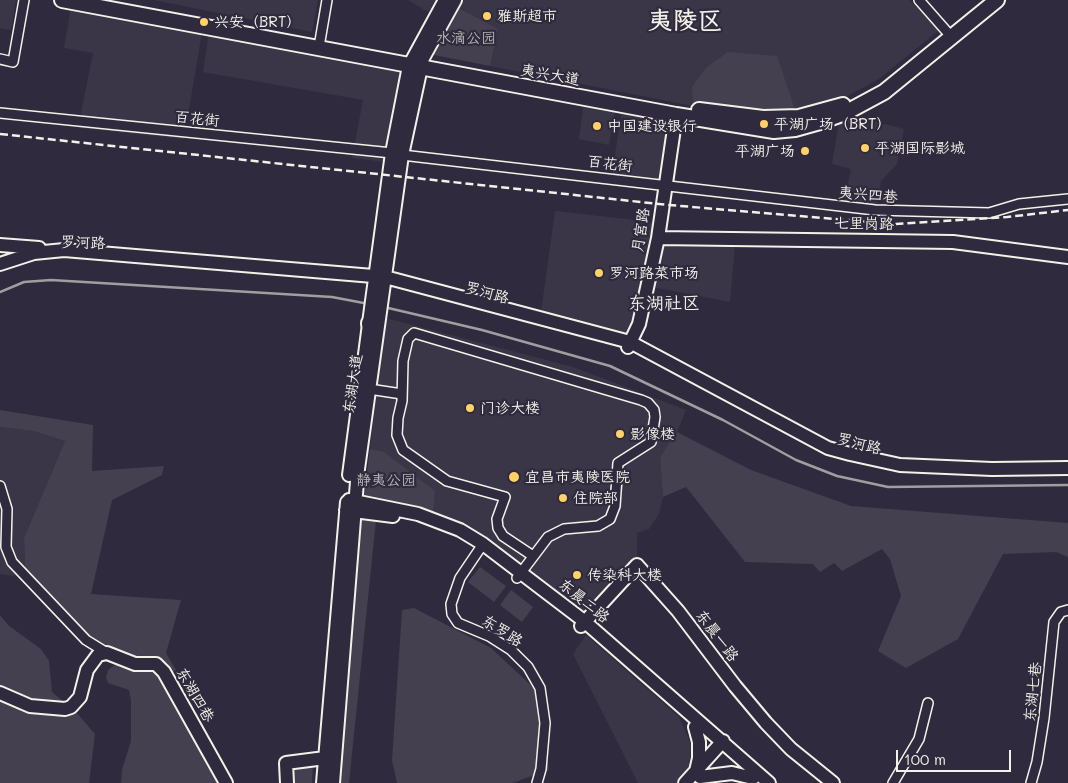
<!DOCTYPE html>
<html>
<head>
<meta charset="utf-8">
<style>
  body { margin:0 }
  #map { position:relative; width:1068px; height:783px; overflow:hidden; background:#2f2a3d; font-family:Mali,sans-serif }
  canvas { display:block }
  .scale { position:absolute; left:896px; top:750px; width:115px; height:22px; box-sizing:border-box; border:2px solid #f4f1e8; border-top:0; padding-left:6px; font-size:15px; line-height:18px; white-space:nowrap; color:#f4f1e8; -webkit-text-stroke:4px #2f2a3d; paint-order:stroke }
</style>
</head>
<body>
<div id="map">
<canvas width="1068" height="783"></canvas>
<div class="scale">100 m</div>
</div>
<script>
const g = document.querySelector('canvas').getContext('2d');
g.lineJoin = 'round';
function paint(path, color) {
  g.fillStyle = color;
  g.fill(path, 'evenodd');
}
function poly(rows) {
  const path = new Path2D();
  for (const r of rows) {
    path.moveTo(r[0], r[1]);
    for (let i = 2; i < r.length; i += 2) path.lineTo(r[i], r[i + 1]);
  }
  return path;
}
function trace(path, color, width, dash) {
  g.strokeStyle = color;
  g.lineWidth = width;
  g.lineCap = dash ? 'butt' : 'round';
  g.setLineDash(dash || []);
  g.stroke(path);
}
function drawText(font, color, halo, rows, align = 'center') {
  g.font = font + ' Mali,"LXGW WenKai TC",sans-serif';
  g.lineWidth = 4.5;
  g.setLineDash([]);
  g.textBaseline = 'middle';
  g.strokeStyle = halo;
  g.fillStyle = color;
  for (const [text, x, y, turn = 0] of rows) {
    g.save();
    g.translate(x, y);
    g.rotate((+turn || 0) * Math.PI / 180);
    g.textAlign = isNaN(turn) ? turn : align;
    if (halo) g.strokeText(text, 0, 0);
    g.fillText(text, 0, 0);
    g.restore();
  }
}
paint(poly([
  [0,0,16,0,11,30,0,28],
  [154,0,318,0,312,32],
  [408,0,435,0,428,12],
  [461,0,909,0,939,30,879,79,844,98,796,113,693,87,693,106,490,66,498,29,457,7],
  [71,7,202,32,184,139,78,128,93,53,64,48],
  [209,32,403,68,385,162,352,158,363,100,203,72],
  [584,101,616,107,609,145,579,139],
  [622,109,668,118,658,180,612,175],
  [854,116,904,129,897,164,881,181,877,207,844,202,851,169,832,164,839,123],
  [555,211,653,222,632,321,625,333,541,312],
  [663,242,735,244,730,302,653,287],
  [386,318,573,367,686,410,677,432,660,457,663,497,659,514,649,529,637,533,637,559,583,614,479,533,441,514,409,505,364,497],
  [0,427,33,431,65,441,24,538,25,568,13,576,0,574],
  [586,635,679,717,691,745,689,768,676,783,638,783,573,654]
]), '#3b3647');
paint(poly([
  [457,7,498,29,490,66,429,54],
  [728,52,777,56,796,113,759,113,693,106,692,87,707,67],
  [0,410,93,425,92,471,164,466,162,475,112,500,91,594,181,600,166,653,176,670,160,679,220,783,121,783,122,770,131,741,131,700,129,690,108,683,106,677,108,670,120,661,108,650,88,636,25,568,24,538,65,441,33,431,0,427],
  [677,432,751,470,851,506,1068,523,1068,557,1056,552,1003,554,958,639,906,668,878,651,901,596,890,559,882,549,842,571,834,563,820,572,813,564,745,562,686,487,663,497,660,457],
  [370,449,384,452,435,491,433,512,364,497],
  [361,518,376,520,349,783,339,783],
  [480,567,506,586,494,602,468,582],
  [511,590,533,607,522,622,500,605],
  [414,608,491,648,536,690,549,770,512,783,397,783,392,760,402,610],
  [0,615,9,626,41,649,49,661,52,692,77,713,95,734,89,783,0,783],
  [313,766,312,783,293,783,293,770]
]), '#454050');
trace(poly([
  [0,292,24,282,51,280,332,297,369,304],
  [384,307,482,330,610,366,723,420,796,460,837,476,888,487,1068,485]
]), '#a19ea0', 2.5);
const street = poly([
  [919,0,948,33],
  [320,41,327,0],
  [0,59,13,62,24,0],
  [0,113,392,153],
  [402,155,875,210,989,213,1019,204,1068,199],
  [369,389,402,394],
  [0,486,7,509,6,547,12,562,86,640,107,653],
  [483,544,460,578,451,604,452,614,458,623,489,636,511,650,528,667,540,688,545,723,541,769,537,783],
  [517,578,548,537,564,529,598,526,610,519,615,506,618,463,651,442,655,417,654,410,648,403,641,400,414,333,408,339,403,361,402,401,398,418,397,435,403,450,447,481,505,497,497,519,498,528,503,536,533,556],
  [893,783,919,739,928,703],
  [1031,783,1037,762,1044,718,1054,622,1061,612,1068,610]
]);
const secondary = poly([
  [658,238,953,242,1068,257],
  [0,245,39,248],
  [0,264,34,253,64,250,385,277,630,342,828,448,850,454,900,465,992,469,1068,468],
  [369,323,392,153,409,66,445,0],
  [628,347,639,324,658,238,676,115],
  [349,475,369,324],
  [349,500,418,514,460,530,483,544,584,621,769,783],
  [346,510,393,516],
  [581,626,637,565,678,611,735,686,766,723,791,749,833,783],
  [0,693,30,706,65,709,71,707,80,697,87,670,98,655,107,653,135,664,156,664,164,672,226,783],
  [695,727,699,742,699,758,696,771],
  [700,777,732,773,753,778],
  [287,783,286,763,325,758],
  [323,783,347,502],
  [333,783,358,469,402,155,423,58,455,0],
  [685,783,723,741]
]);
const primary = poly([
  [62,0,676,115,774,131,795,129,820,122,845,113,884,92,997,0],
  [699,110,763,118,799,117,843,105],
  [369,324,369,323]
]);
trace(street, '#f4f1e8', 12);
trace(secondary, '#f4f1e8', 16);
trace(primary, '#f4f1e8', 18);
trace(street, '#2f2a3d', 9);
trace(secondary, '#2f2a3d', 12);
trace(primary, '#2f2a3d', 14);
trace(poly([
  [0,134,669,205,894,224,1007,217,1068,210]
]), '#f4f1e8', 2.5, [8, 4]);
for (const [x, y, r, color] of [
  [487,16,5,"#ffd166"],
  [204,22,5,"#ffd166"],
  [764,124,5,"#ffd166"],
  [597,126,5,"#ffd166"],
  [865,148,5,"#ffd166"],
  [805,151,5,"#ffd166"],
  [599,273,5,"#ffd166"],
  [470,408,5,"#ffd166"],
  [620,434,5,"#ffd166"],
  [514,477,6,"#ffd166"],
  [563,498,5,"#ffd166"],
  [577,575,5,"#ffd166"]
]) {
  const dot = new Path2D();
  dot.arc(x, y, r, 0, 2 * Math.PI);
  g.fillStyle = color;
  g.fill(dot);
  trace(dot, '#2f2a3d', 2);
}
drawText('15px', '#f4f1e8', '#2f2a3d', [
  ["雅斯超市",497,16],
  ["兴安（BRT）",214,22],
  ["平湖广场（BRT）",774,124],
  ["中国建设银行",607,126],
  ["平湖国际影城",875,148],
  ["平湖广场",795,151,"right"],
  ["罗河路菜市场",609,273],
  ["门诊大楼",480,408],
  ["影像楼",630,434],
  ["宜昌市夷陵医院",525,477],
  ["住院部",573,498],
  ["传染科大楼",587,575]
], 'left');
drawText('15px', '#b7b3b3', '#2f2a3d', [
  ["水滴公园",466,38],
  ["静夷公园",386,480]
]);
drawText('15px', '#f4f1e8', '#2f2a3d', [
  ["夷兴大道",550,75,10],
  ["百花街",197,119,6],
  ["百花街",610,164,7],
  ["夷兴四巷",868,195,5],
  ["七里岗路",864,224,1],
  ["月宫路",641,230,-81],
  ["罗河路",83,243,2],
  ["罗河路",487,293,15],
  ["东湖大道",353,384,-82],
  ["罗河路",859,444,14],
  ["东晨二路",584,601,39],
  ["东罗路",502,631,32],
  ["东晨一路",717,636,53],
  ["东湖七巷",1033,692,-84],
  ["东湖四巷",195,695,60]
]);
drawText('18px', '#f4f1e8', '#2f2a3d', [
  ["东湖社区",664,303]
]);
drawText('bold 25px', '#f4f1e8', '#2f2a3d', [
  ["夷陵区",685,21]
]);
</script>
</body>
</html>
